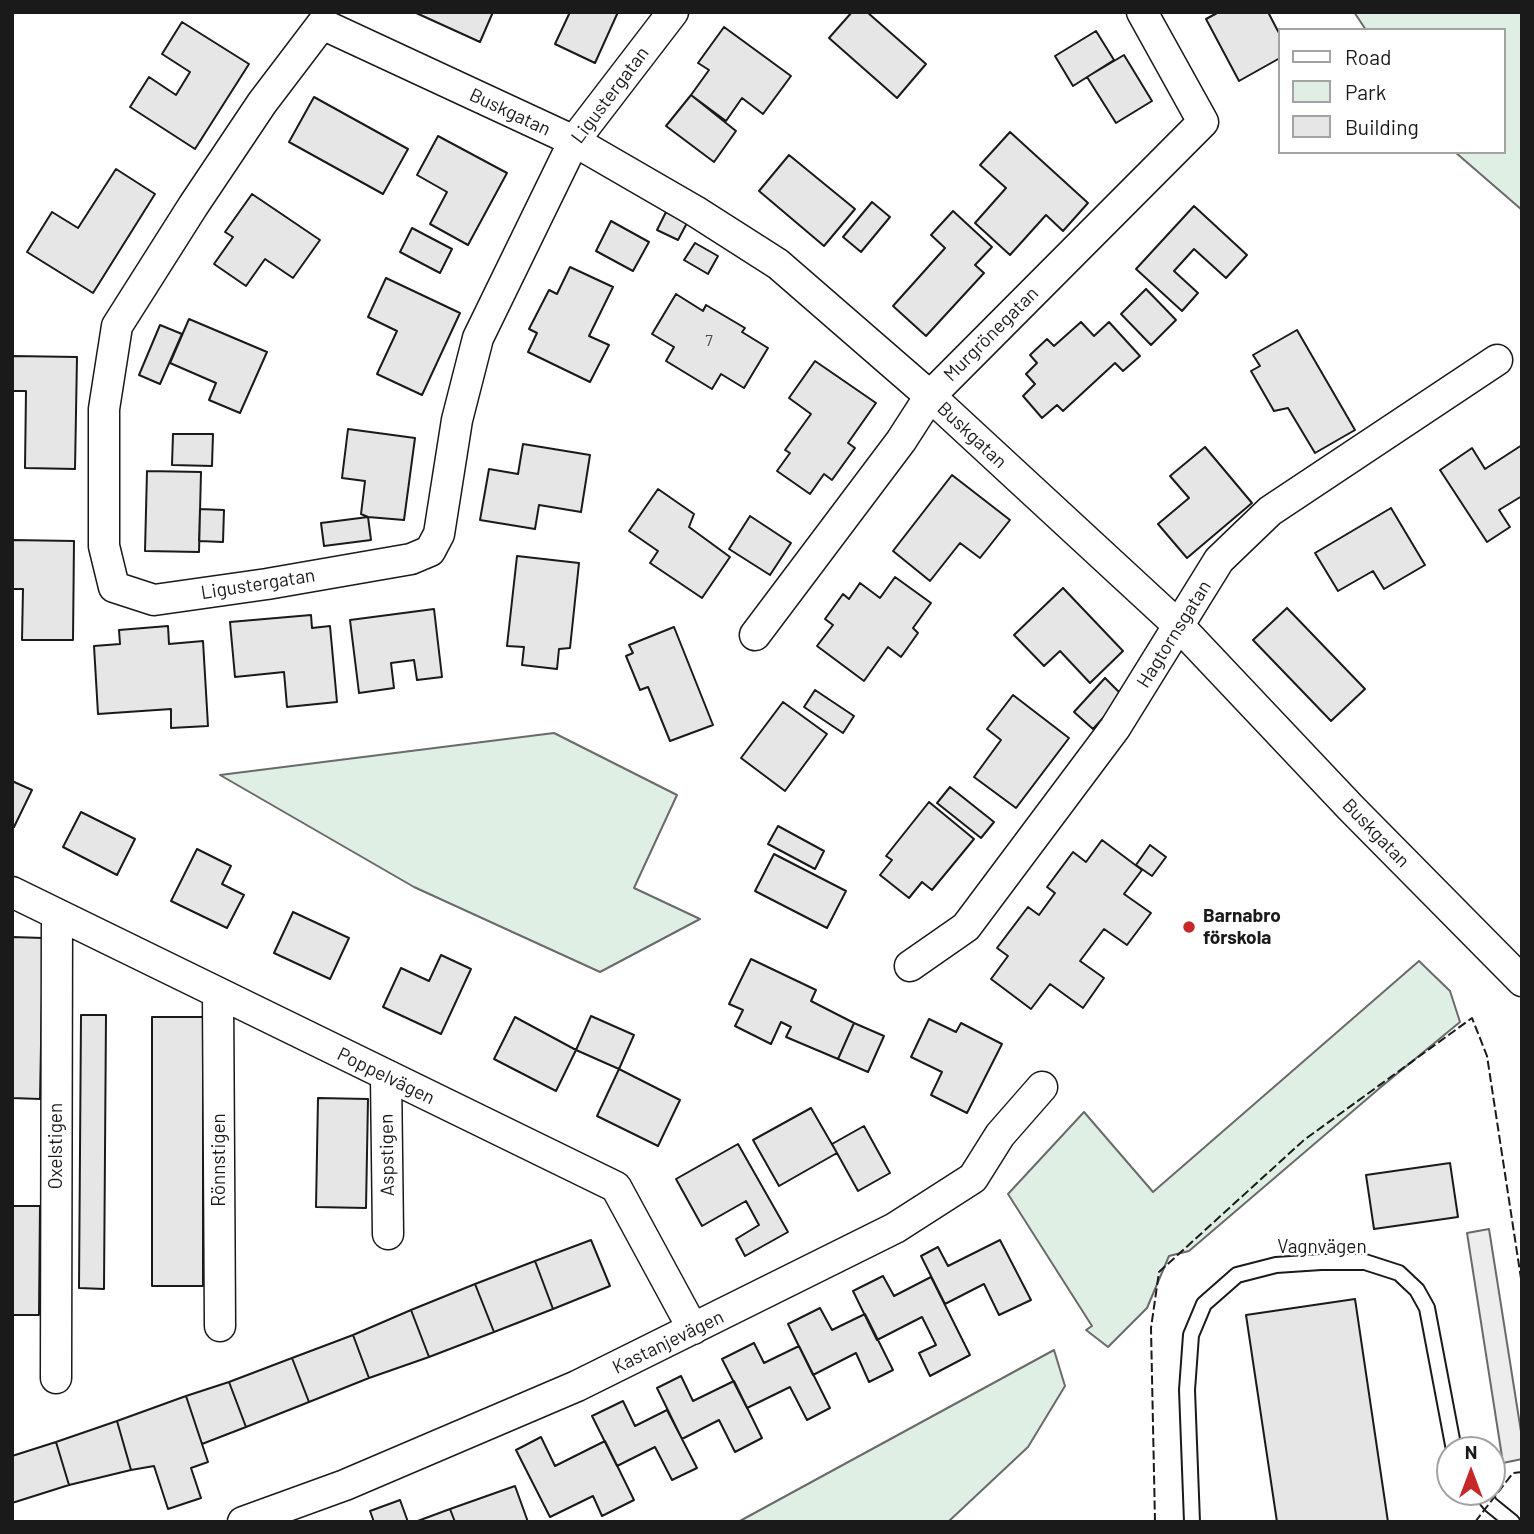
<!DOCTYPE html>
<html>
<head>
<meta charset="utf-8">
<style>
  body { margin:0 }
  #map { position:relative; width:1534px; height:1534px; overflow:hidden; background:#fff; font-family:Barlow,sans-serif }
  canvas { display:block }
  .frame { position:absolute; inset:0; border:14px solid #1a1a1a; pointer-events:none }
  .legend { position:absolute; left:1278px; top:28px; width:228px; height:126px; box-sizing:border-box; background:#fff; border:2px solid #a3a3a3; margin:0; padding:9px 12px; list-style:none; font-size:21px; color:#1a1a1a }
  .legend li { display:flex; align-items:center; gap:14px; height:35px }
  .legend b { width:35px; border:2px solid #a3a3a3 }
  .north { position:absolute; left:1436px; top:1436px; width:70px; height:70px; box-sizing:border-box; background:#fff; border:2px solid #a3a3a3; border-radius:50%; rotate:0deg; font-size:19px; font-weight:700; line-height:28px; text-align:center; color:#1a1a1a }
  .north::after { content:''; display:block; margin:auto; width:24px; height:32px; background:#c62828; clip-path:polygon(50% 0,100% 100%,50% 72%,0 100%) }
</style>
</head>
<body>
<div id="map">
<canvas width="1534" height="1534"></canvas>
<div class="frame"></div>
<ul class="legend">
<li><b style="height:9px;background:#fff"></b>Road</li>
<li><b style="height:19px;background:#e0efe3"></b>Park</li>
<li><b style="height:19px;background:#e6e6e6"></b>Building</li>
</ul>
<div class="north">N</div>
</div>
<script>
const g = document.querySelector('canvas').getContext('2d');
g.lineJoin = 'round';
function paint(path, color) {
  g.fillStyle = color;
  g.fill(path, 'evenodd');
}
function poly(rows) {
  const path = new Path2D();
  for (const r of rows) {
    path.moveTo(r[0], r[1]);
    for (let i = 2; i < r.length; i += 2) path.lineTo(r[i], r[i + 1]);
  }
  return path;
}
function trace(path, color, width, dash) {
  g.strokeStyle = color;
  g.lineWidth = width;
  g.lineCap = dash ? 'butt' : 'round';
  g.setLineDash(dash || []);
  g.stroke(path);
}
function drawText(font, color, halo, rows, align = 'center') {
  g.font = font + ' Barlow,sans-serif';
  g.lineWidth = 5;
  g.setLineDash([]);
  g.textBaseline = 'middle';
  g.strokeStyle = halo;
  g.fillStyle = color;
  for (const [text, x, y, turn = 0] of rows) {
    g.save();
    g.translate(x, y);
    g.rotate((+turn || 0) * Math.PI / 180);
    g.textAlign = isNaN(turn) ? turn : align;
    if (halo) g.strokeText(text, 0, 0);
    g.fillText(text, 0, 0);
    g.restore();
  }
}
const green = poly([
  [1354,12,1522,12,1522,210,1455,152,1504,152,1504,30,1366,30,1354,12],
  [554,733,677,795,634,888,700,919,600,972,414,887,220,775,554,733],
  [1419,961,1450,991,1460,1022,1381,1087,1189,1251,1169,1256,1147,1308,1108,1347,1086,1330,1092,1326,1008,1194,1084,1112,1153,1192,1419,961],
  [1054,1350,1065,1386,1028,1447,948,1522,738,1522,1054,1350]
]);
paint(green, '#e0efe3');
trace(green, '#6a6a6a', 2);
const parking = poly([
  [1489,1229,1522,1438,1522,1459,1503,1463,1467,1233,1489,1229]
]);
paint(parking, '#ededed');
trace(parking, '#6a6a6a', 2);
const building = poly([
  [414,12,493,12,480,42,414,12],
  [570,12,618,12,595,63,555,44,570,12],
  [852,12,867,12,926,64,897,98,829,38,852,12],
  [1219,12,1268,12,1280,35,1280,58,1239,81,1206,19,1219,12],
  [182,22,249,64,195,149,130,107,149,77,176,95,190,72,162,54,182,22],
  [724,27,791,76,763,114,742,98,726,121,691,95,709,70,698,63,724,27],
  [1096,31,1114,60,1073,86,1055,56,1096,31],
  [1124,55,1152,101,1116,123,1087,77,1124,55],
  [691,95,736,131,714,162,666,126,691,95],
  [314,97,408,149,383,194,289,142,314,97],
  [1010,132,1088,203,1063,231,1046,215,1010,255,975,223,1006,188,980,165,1010,132],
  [438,136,507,173,468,245,430,224,447,192,417,175,438,136],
  [789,155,855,209,824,246,759,191,789,155],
  [116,169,155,194,93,293,27,252,52,212,78,228,116,169],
  [252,194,320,240,293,278,265,259,246,286,214,264,233,237,225,232,252,194],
  [872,202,890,217,861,252,843,237,872,202],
  [1194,206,1247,255,1226,278,1194,249,1174,271,1198,293,1182,311,1136,269,1194,206],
  [953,211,992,247,975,265,984,273,926,336,893,306,945,248,931,235,953,211],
  [666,212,687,223,678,240,657,230,666,212],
  [611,221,649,242,633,271,596,251,611,221],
  [412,228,452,249,440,273,400,252,412,228],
  [695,243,718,256,708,274,684,260,695,243],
  [570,267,613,287,589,336,609,345,590,382,528,352,537,333,529,329,549,290,557,294,570,267],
  [386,278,460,313,422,395,377,374,397,331,368,317,386,278],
  [1146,289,1176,320,1151,345,1121,314,1146,289],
  [676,294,703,311,706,305,745,328,742,332,768,348,744,388,721,374,712,389,666,361,674,347,652,334,676,294],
  [189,319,267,352,240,413,209,400,216,383,170,363,189,319],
  [1081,322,1094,336,1109,322,1140,356,1123,371,1115,363,1063,411,1057,405,1042,418,1023,396,1035,384,1026,374,1037,363,1030,355,1047,339,1054,346,1081,322],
  [160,325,182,334,160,384,139,375,160,325],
  [1297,330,1355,430,1315,453,1288,408,1274,411,1251,371,1260,366,1253,355,1297,330],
  [12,356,77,357,75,469,25,468,26,391,12,391,12,356],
  [815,361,876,403,848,443,855,448,832,480,824,474,810,494,777,471,790,453,785,450,811,414,789,398,815,361],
  [348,429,415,438,404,520,368,517,361,514,365,481,342,478,348,429],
  [173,434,213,434,212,466,172,465,173,434],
  [523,444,590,455,581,512,539,505,535,529,480,520,489,469,518,474,523,444],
  [1522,445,1522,496,1499,510,1510,527,1487,542,1440,470,1472,448,1485,469,1522,445],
  [1205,447,1252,503,1187,558,1158,524,1189,498,1170,476,1205,447],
  [147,471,201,472,199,552,145,551,147,471],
  [952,475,1010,520,980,558,960,543,930,581,893,551,952,475],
  [658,489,694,514,689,527,730,557,702,598,650,563,658,551,629,531,658,489],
  [1391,508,1425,565,1384,589,1373,571,1338,591,1315,553,1391,508],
  [200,509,224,510,223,542,199,541,200,509],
  [750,516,791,543,770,575,729,549,750,516],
  [368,517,371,540,324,546,321,523,368,517],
  [12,540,74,541,73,640,22,640,23,589,12,589,12,540],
  [517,556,579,563,570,648,559,649,557,669,522,665,524,647,507,646,517,556],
  [895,577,931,603,913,628,918,633,901,657,888,647,864,681,817,646,833,625,825,619,843,594,849,599,860,583,880,598,895,577],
  [1063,588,1123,651,1090,683,1060,651,1044,666,1014,635,1063,588],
  [1287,608,1365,689,1331,721,1253,640,1287,608],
  [434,609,442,677,417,680,414,660,391,663,394,688,359,693,350,620,434,609],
  [311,615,312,628,330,626,337,702,287,707,284,672,235,677,230,622,311,615],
  [168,626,169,644,203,641,208,726,171,728,171,709,98,714,94,646,120,644,119,630,168,626],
  [674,627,713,725,670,741,648,687,640,690,626,656,633,653,629,645,674,627],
  [1105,678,1123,696,1093,729,1074,712,1105,678],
  [815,690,854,716,843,733,804,707,815,690],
  [1013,695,1069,738,1016,808,974,777,1001,740,987,729,1013,695],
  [783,702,827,734,785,791,741,758,783,702],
  [12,781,32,790,14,827,12,826,12,781],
  [950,787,994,822,981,838,937,803,950,787],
  [929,802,974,839,932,890,922,882,909,898,880,875,892,860,886,856,929,802],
  [81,812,135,839,117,875,63,847,81,812],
  [778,826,824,851,815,869,768,844,778,826],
  [1102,840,1142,870,1124,894,1151,913,1127,945,1104,929,1080,961,1104,978,1083,1008,1050,984,1031,1009,991,979,1008,956,997,948,1028,907,1039,915,1055,893,1047,887,1073,852,1086,862,1102,840],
  [1150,845,1166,857,1152,876,1136,865,1150,845],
  [197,849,231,866,222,884,244,895,227,928,171,901,197,849],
  [774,854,846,891,827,928,755,891,774,854],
  [293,912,349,938,330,979,274,953,293,912],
  [12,937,43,938,40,1099,12,1098,12,937],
  [441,955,471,969,441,1034,383,1007,401,968,429,981,441,955],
  [751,959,816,990,811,1001,854,1023,838,1059,786,1037,791,1027,781,1022,771,1044,735,1026,743,1010,729,1004,751,959],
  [81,1015,106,1015,104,1289,79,1288,81,1015],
  [591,1016,634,1035,619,1069,576,1050,591,1016],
  [152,1017,203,1017,203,1286,152,1286,152,1017],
  [515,1017,576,1050,556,1091,494,1059,515,1017],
  [929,1019,956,1032,961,1023,1002,1044,967,1113,931,1095,942,1072,911,1057,929,1019],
  [854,1023,884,1036,868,1072,838,1059,854,1023],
  [619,1069,680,1100,658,1146,597,1116,619,1069],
  [318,1098,368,1099,366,1208,316,1207,318,1098],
  [811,1108,837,1153,779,1186,753,1140,811,1108],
  [864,1126,890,1173,858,1191,832,1144,864,1126],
  [738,1144,788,1232,745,1256,736,1239,759,1225,746,1201,702,1226,676,1179,738,1144],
  [1450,1163,1458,1217,1374,1229,1366,1175,1450,1163],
  [12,1206,40,1206,39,1315,12,1315,12,1206],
  [591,1240,610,1286,553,1309,535,1261,591,1240],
  [1000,1240,1031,1300,999,1315,984,1284,945,1304,921,1256,938,1247,948,1266,1000,1240],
  [535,1261,553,1309,494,1332,475,1284,535,1261],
  [883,1276,894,1296,931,1277,970,1355,930,1376,919,1353,936,1345,922,1317,877,1340,853,1291,883,1276],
  [475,1284,494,1332,429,1357,411,1310,475,1284],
  [1355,1299,1388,1522,1277,1522,1246,1315,1355,1299],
  [820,1308,832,1330,865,1314,893,1370,869,1382,856,1353,813,1375,788,1324,820,1308],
  [411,1310,429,1357,369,1378,353,1335,411,1310],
  [353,1335,369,1378,309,1402,292,1358,353,1335],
  [754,1343,764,1363,799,1346,830,1408,807,1420,790,1387,747,1408,722,1359,754,1343],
  [292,1358,309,1402,246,1427,229,1382,292,1358],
  [681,1376,693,1401,734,1381,762,1438,735,1452,719,1420,682,1439,657,1388,681,1376],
  [229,1382,246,1427,202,1444,186,1396,229,1382],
  [186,1396,208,1462,191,1468,201,1498,168,1509,154,1466,131,1470,117,1421,186,1396],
  [623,1401,635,1426,667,1410,697,1468,672,1480,655,1447,617,1466,592,1416,623,1401],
  [117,1421,131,1470,69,1485,56,1442,117,1421],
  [541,1437,555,1466,605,1441,634,1500,602,1516,593,1496,550,1517,516,1450,541,1437],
  [56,1442,69,1485,12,1503,12,1456,56,1442],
  [515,1486,528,1522,455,1522,450,1509,515,1486],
  [400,1500,408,1522,374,1522,370,1511,400,1500],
  [450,1509,455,1522,415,1522,450,1509]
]);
paint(building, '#e6e6e6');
trace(building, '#1a1a1a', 2);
const service = poly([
  [1480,1492,1491,1505,1512,1522],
  [1192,1522,1187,1390,1191,1335,1204,1304,1237,1275,1276,1265,1321,1262,1365,1262,1399,1273,1417,1290,1427,1308,1454,1450]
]);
const minor = poly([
  [673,12,574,141,478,338,457,420,439,534,430,551,411,559,267,584,154,600,114,587,104,546,104,409,117,326,193,206,262,103,322,24,574,141,695,211,778,264,930,396,1179,626,1351,808,1522,981],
  [755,635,901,441,930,396,1203,122,1142,12],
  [12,892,616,1187,693,1329],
  [910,966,966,927,1115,728,1219,560,1270,511,1497,360],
  [218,994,220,1326],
  [386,1076,388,1234],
  [56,1378,57,914],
  [243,1522,345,1485,577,1386,895,1228,973,1178,1000,1135,1042,1087]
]);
trace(service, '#1a1a1a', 18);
trace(minor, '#1a1a1a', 33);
trace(service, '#fff', 14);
trace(minor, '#fff', 30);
trace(poly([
  [1155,1522,1151,1328,1159,1272,1304,1140,1472,1018,1487,1056,1522,1285],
  [1475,1522,1513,1473,1522,1472]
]), '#1a1a1a', 2, [9, 3.5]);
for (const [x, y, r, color] of [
  [1189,927,7,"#c62828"]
]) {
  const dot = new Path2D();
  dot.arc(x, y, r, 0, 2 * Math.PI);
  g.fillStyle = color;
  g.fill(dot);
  trace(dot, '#fff', 2.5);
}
drawText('16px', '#4d4d4d', null, [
  ["7",709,341]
]);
drawText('19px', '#1a1a1a', '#fff', [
  ["Ligustergatan",610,95,-53],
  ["Buskgatan",510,112,25],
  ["Murgrönegatan",991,334,-45],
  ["Buskgatan",972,435,43],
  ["Ligustergatan",258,584,-9],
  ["Hagtornsgatan",1174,634,-58],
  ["Buskgatan",1376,833,46],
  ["Poppelvägen",386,1076,26],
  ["Oxelstigen",56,1146,-90],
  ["Aspstigen",387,1155,-91],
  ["Rönnstigen",219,1160,-90],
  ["Vagnvägen",1322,1247],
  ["Kastanjevägen",668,1342,-26]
]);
drawText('bold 19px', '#1a1a1a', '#fff', [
  ["Barnabro",1203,916],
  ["förskola",1203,938]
], 'left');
</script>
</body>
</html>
